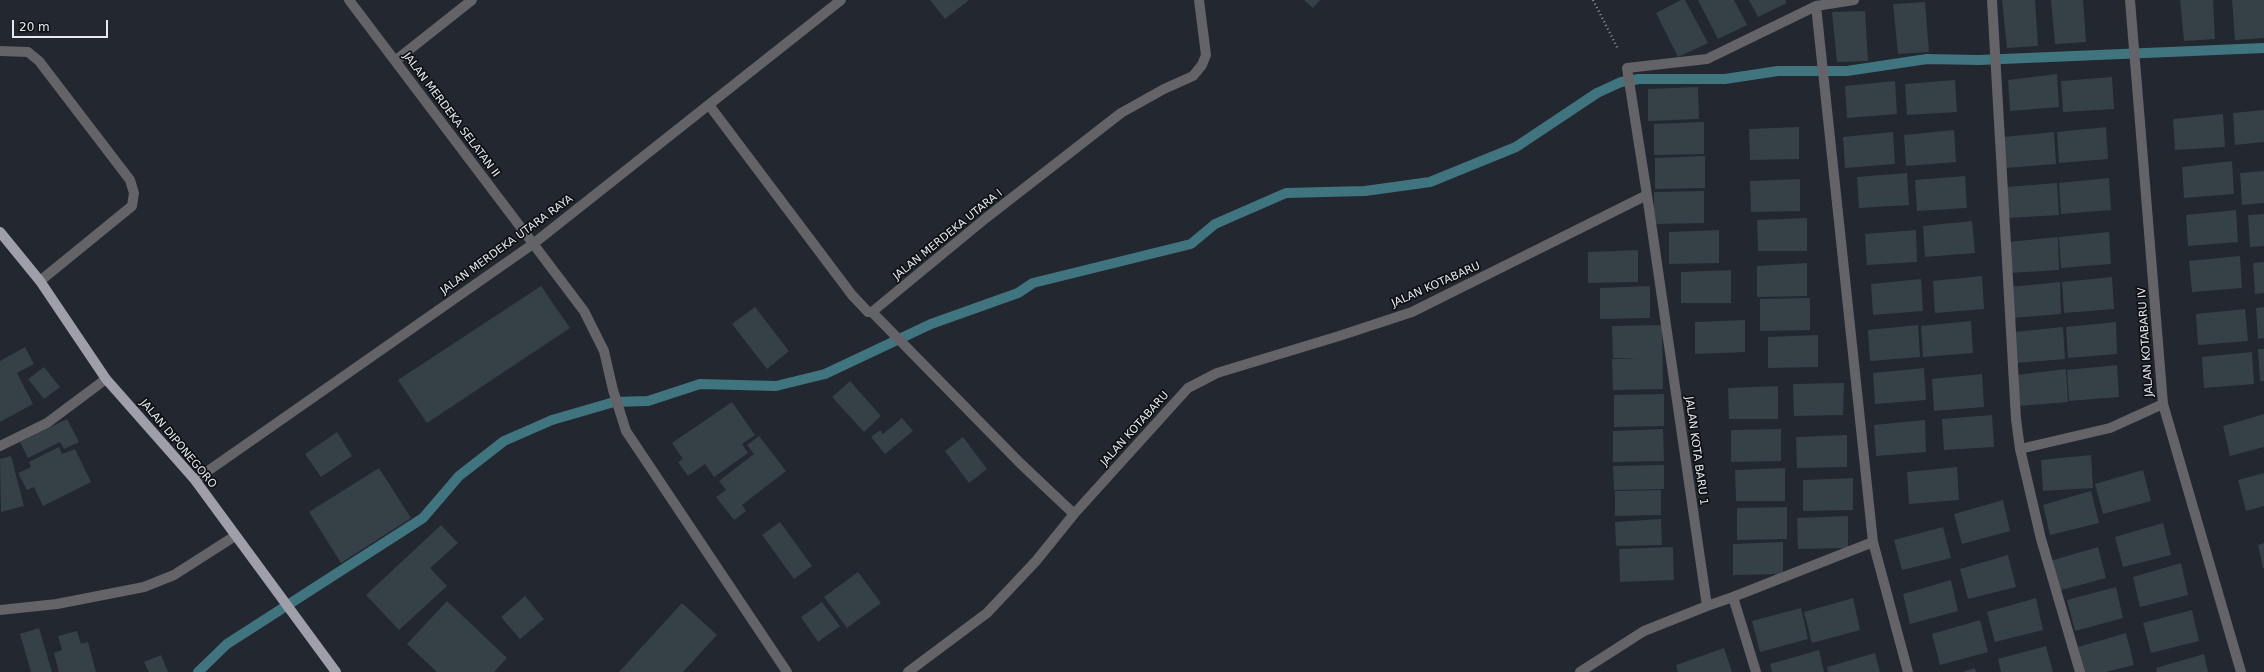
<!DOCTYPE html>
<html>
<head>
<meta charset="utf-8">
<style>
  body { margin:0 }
  #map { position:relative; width:2264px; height:672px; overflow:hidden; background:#222730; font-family:"DejaVu Sans",sans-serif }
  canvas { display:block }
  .scale { position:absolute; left:12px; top:20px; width:96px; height:18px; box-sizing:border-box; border:2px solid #e6eaf0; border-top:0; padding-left:5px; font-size:12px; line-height:14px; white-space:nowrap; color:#e6eaf0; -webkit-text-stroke:3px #0e1014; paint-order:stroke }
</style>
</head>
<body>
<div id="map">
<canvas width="2264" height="672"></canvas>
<div class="scale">20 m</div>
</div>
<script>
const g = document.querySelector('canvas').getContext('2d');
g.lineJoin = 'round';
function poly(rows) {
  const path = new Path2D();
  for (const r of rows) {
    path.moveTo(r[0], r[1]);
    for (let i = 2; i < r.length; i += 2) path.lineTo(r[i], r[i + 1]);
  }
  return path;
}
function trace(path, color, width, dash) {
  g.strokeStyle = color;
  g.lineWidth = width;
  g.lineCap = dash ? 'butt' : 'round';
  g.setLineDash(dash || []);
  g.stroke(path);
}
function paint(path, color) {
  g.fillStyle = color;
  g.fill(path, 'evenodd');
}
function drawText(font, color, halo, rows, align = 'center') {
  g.font = font + ' "DejaVu Sans",sans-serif';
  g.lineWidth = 3.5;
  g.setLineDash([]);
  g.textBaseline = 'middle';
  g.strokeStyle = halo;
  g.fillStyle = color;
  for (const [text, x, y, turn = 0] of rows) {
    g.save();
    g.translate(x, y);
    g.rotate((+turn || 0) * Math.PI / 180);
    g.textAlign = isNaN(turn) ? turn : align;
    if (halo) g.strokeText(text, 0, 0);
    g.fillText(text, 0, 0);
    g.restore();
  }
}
trace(poly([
  [198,672,227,644,423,518,459,476,504,441,552,420,614,402,648,401,700,384,776,386,825,374,931,324,1018,293,1033,283,1191,244,1215,224,1286,193,1365,191,1430,182,1516,147,1597,93,1621,82,1639,79,1725,79,1778,71,1847,71,1927,59,1979,60,2264,48]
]), '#40747f', 10);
paint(poly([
  [930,0,969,0,945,19],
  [1304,0,1320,0,1313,8],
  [1681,0,1685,0,1708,43,1678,57,1656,13],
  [1698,0,1734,0,1747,25,1718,39],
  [1749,0,1785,0,1787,3,1758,17],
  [2002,0,2035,0,2038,46,2007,48],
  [2051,0,2083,0,2086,42,2055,44],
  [2180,0,2213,0,2215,39,2184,41],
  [2232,0,2264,0,2264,38,2235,40],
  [1925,2,1929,52,1898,54,1893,4],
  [1865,11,1868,61,1837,62,1832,12],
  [2057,74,2059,107,2010,111,2008,80],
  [2112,77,2114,109,2063,112,2061,81],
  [1955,80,1957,112,1907,115,1905,84],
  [1895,81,1897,114,1847,118,1845,86],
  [1698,87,1699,119,1648,121,1648,89],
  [2264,110,2264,142,2235,145,2233,113],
  [2223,114,2225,147,2175,150,2173,119],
  [1704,122,1704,154,1654,155,1654,124],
  [1799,127,1799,159,1750,160,1749,129],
  [2106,127,2108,159,2059,163,2057,132],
  [1954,130,1956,162,1906,166,1904,135],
  [1893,132,1895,164,1845,168,1843,137],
  [2054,132,2056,164,2006,168,2004,137],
  [1705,156,1705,188,1655,189,1655,158],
  [2232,161,2234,194,2184,198,2182,167],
  [2264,171,2264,203,2242,205,2240,173],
  [1907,173,1909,205,1859,208,1857,177],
  [1965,176,1967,208,1917,211,1915,180],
  [2109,178,2111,210,2061,214,2059,183],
  [1800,179,1800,211,1751,212,1750,181],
  [2057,183,2059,215,2009,218,2007,187],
  [1704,191,1704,223,1654,224,1654,192],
  [2236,210,2238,242,2188,246,2186,215],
  [2264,214,2264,246,2250,247,2248,215],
  [1807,218,1807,251,1758,251,1757,220],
  [1972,221,1975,253,1925,257,1923,226],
  [1719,230,1719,263,1669,264,1669,232],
  [1916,230,1917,262,1867,265,1865,234],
  [2109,232,2111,264,2061,268,2059,237],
  [2058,237,2059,270,2010,273,2008,242],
  [1638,250,1638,282,1588,283,1588,252],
  [2240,256,2242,288,2192,292,2189,261],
  [2264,262,2264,293,2255,294,2253,263],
  [1807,263,1807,296,1757,297,1757,266],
  [1731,270,1731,303,1681,303,1681,272],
  [1982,276,1984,309,1935,313,1933,281],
  [2112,277,2114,309,2064,313,2062,282],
  [1921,279,1923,311,1873,315,1871,284],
  [2060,282,2061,314,2012,318,2010,287],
  [541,286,570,328,427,423,398,380],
  [1650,286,1650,318,1600,319,1600,288],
  [1810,298,1810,330,1760,331,1760,299],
  [755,307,789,351,767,369,732,324],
  [2264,307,2264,338,2258,339,2256,308],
  [2245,309,2248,341,2198,345,2196,314],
  [1745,320,1745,352,1695,354,1695,322],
  [1971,321,1973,353,1923,357,1921,326],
  [2116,322,2117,354,2068,358,2066,327],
  [1662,325,1663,389,1613,390,1612,359,1639,358,1613,358,1612,326],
  [1918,325,1920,357,1870,361,1868,330],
  [2063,327,2065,359,2016,363,2014,332],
  [1818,335,1818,367,1768,368,1768,337],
  [25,347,34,364,17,373,33,404,0,422,0,361],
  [2258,349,2264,349,2264,381,2260,381],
  [2252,352,2254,384,2204,388,2202,357],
  [2117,365,2119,397,2069,401,2067,370],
  [44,367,60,387,44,399,28,379],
  [1924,368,1926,400,1875,404,1873,373],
  [2066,369,2068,402,2018,406,2016,375],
  [1982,374,1984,407,1934,411,1932,379],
  [850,381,881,416,864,432,832,397],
  [1844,383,1843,415,1794,416,1793,384],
  [1778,386,1778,419,1729,419,1728,388],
  [1664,394,1664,426,1614,427,1614,395],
  [732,402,755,435,742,444,748,453,714,477,705,464,688,476,678,462,683,459,672,443],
  [2264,414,2264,447,2230,456,2223,426],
  [1992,415,1994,447,1944,450,1942,419],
  [902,418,913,431,885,454,871,437,880,430,883,434],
  [67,419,79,442,64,449,60,442,28,458,20,442],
  [1925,420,1926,452,1876,456,1874,425],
  [1663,429,1664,461,1613,462,1613,431],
  [1781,429,1781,461,1731,462,1731,430],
  [337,432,352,456,321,477,305,454],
  [1847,435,1847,467,1797,468,1796,437],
  [759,436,786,471,742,505,746,511,734,520,716,497,726,490,719,481,754,454,747,445],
  [963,437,987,469,969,483,945,451],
  [59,447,62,454,75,449,91,482,43,506,34,487,27,490,18,473,31,467,29,462],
  [2091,455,2093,488,2043,491,2041,460],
  [11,456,24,506,1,512,0,459],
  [1664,465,1664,489,1614,490,1613,466],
  [1957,467,1959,500,1909,504,1907,472],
  [379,468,411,518,341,563,309,512],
  [1785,468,1785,501,1736,501,1735,470],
  [2143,470,2151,501,2103,514,2095,484],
  [2264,473,2264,506,2246,511,2238,480],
  [1853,478,1853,510,1803,511,1803,480],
  [1661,490,1661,515,1615,516,1615,491],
  [2091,491,2099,523,2050,535,2043,505],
  [2003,500,2010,531,1962,544,1954,514],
  [1787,507,1787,539,1737,540,1737,508],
  [1848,516,1848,548,1798,549,1797,518],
  [1661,519,1662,545,1616,546,1615,522],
  [780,522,812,566,794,579,762,535],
  [2163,523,2171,555,2123,567,2115,537],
  [441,525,458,543,430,568,447,586,399,630,366,595],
  [1943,527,1951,558,1902,570,1894,540],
  [1783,542,1783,574,1733,575,1733,544],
  [2264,543,2264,568,2263,568,2258,545],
  [1673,547,1674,580,1620,582,1619,549],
  [2098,547,2106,578,2058,591,2050,561],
  [2008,555,2016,587,1968,599,1960,569],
  [2181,563,2188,595,2140,607,2133,577],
  [858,572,881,603,847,628,824,597],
  [1951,580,1958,611,1910,624,1903,594],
  [2116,587,2123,618,2075,631,2067,600],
  [525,596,544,619,520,639,501,617],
  [1853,598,1860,630,1812,643,1804,612],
  [2036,598,2043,630,1995,642,1987,612],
  [447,601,507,658,494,672,437,672,407,644],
  [822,602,840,626,818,642,801,617],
  [682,603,717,635,683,672,619,672],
  [1801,608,1808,639,1760,652,1752,621],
  [2192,610,2199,641,2151,653,2143,623],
  [1980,620,1988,652,1940,665,1932,634],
  [39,628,52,672,31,672,20,634],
  [77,631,81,644,88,642,96,672,59,672,54,653,62,650,58,636],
  [2126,633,2134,665,2106,672,2085,672,2078,647],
  [2046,646,2053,672,2001,672,1998,659],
  [1724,648,1732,672,1678,672,1676,665],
  [1819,650,1824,672,1772,672,1770,664],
  [1875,653,1880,672,1828,672,1827,667],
  [2204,654,2208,672,2157,672,2156,668],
  [161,655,168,672,149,672,144,662],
  [1975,668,1976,672,1963,672]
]), '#364047');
trace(poly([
  [1593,0,1618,49]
]), '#8b9097', 2.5, [1, 3]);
trace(poly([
  [0,51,28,52,39,61,130,180,134,193,132,206,40,281]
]), '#636368', 10);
trace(poly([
  [349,0,584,311,604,351,613,390,626,431,787,672],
  [1992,0,2016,419,2020,449,2041,539,2080,672],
  [2130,0,2163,404,2241,672],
  [1816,6,1873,542,1908,672],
  [395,61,472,0],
  [709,105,852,295,868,312,872,312,986,218,1121,113,1164,89,1193,76,1202,65,1206,55,1199,0],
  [1647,195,1707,606,1733,597,1756,672],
  [872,312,1020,463,1074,514],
  [0,446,47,423,106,379],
  [2020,449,2110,428,2163,404],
  [195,480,533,244,841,0],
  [1733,597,1873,542],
  [0,610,57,604,144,587,174,575,235,536],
  [908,672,987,613,1036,561,1074,514,1188,388,1217,373,1339,336,1412,312,1647,195,1627,68,1707,59,1816,6,1854,0],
  [1580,672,1644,631,1707,606]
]), '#636368', 10);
trace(poly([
  [0,232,40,281,106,379,195,480,336,672]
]), '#9f9faa', 10);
drawText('11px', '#e6eaf0', '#0e1014', [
  ["JALAN MERDEKA SELATAN II",451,115,53],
  ["JALAN MERDEKA UTARA I",948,235,-39],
  ["JALAN MERDEKA UTARA RAYA",507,245,-36],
  ["JALAN KOTABARU",1436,285,-24],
  ["JALAN KOTABARU IV",2146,342,-94],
  ["JALAN KOTABARU",1135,429,-48],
  ["JALAN DIPONEGORO",178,444,50],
  ["JALAN KOTA BARU 1",1696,451,82]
]);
</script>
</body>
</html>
